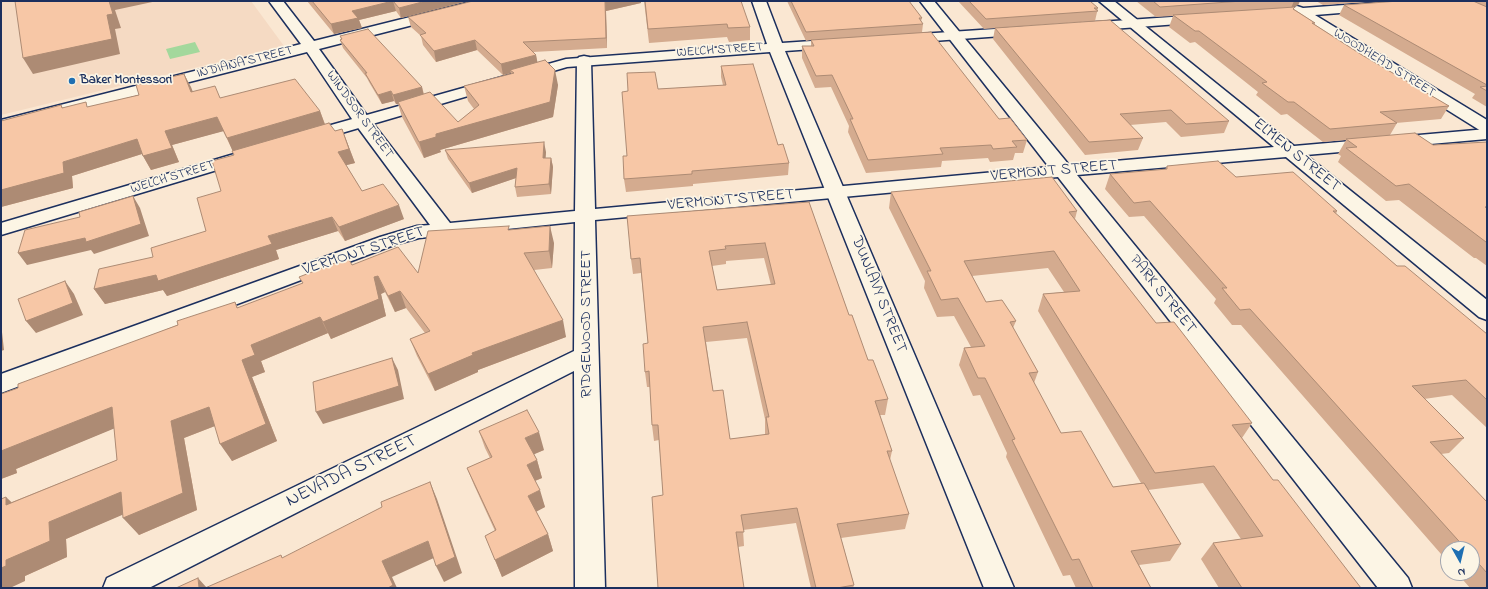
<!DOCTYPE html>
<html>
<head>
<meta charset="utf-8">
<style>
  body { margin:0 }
  #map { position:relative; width:1488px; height:589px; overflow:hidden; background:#fae7d2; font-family:"Indie Flower",sans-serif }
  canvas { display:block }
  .frame { position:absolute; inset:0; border:2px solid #1b2f5e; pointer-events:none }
  .north { position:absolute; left:1440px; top:541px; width:40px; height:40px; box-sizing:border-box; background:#fcf5e5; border:1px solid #a2a6af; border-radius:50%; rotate:172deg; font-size:11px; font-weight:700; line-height:16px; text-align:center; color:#1b2f5e }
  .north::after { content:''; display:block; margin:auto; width:14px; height:18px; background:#1f6fb2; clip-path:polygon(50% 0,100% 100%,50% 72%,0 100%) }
</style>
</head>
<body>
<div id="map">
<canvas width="1488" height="589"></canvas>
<div class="frame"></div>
<div class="north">N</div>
</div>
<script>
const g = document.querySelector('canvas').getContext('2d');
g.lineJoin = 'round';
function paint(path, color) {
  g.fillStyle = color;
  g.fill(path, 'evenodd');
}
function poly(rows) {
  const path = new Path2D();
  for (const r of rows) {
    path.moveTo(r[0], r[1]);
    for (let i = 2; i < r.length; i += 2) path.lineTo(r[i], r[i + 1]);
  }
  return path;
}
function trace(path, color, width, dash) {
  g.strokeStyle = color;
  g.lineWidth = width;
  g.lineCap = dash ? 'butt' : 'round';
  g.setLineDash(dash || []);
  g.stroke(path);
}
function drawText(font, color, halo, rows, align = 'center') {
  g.font = font + ' "Indie Flower",sans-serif';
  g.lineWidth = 3.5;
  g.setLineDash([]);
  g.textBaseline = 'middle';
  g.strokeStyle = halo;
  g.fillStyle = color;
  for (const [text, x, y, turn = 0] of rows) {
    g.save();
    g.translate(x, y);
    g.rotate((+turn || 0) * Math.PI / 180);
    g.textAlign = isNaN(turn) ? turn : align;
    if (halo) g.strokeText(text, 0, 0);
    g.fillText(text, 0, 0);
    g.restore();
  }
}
paint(poly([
  [1,1,251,1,284,46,1,115]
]), '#f5dac3');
paint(poly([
  [195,42,200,52,170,59,166,49]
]), '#a3d89c');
const minor = poly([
  [269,1,283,1,314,41,474,1,497,1,495,4,319,49,368,117,450,223,575,211,577,60,579,57,584,56,589,57,591,60,595,209,1049,167,920,1,934,1,1069,165,1274,147,1099,1,1114,1,1294,146,1487,129,1487,139,1306,155,1487,300,1487,320,1479,317,1286,157,1077,175,1408,578,1412,588,1378,588,1058,177,595,220,605,588,575,588,574,371,149,588,103,588,107,578,574,351,575,222,419,238,394,245,1,393,1,374,380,237,417,226,430,225,356,125,307,52,1,130,1,120,301,44,269,1]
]);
const tertiary = poly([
  [752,1,766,1,782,43,841,39,846,40,848,43,846,46,841,47,785,51,1014,588,984,588,770,52,567,67,311,142,305,143,299,142,296,138,299,134,566,59,767,44,752,1],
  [1372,3,1377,4,1379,7,1377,10,1315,15,1487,120,1487,132,1481,131,1297,16,1269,18,1264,17,1262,14,1264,11,1269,10,1291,8,1297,6,1303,8,1372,3],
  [1200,15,1205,16,1207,19,1205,22,1085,31,1080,30,1078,27,1080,24,1085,23,1200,15],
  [1025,27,1030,28,1032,31,1030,34,905,43,900,42,898,39,900,36,905,35,1025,27],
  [241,152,247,153,250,157,247,161,1,235,1,223,241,152]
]);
trace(minor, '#1b2f5e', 3);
trace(tertiary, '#1b2f5e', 3);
paint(minor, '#fcf5e5');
paint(tertiary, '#fcf5e5');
paint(poly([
  [307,1,468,1,401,18,396,11,359,20,362,28,334,34],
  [644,1,750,27,750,40,729,42,727,37,649,43],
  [787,1,909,1,922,18,921,21,923,24,922,32,999,119,1027,140,1023,153,1015,153,1013,160,990,162,988,158,942,161,941,167,866,173,848,132,849,126,831,87,815,88,802,58,802,46,811,46,811,40,806,41],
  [958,1,1090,1,1098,8,1095,21,984,29],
  [1136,1,1300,1,1298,5,1292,7,1294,9,1315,23,1314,24,1362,55,1449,106,1441,119,1396,123,1397,123,1390,135,1433,145,1487,142,1487,266,1476,258,1474,258,1399,200,1386,201,1338,162,1341,156,1338,154,1346,140,1323,142,1287,114,1281,115,1256,95,1258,92,1195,42,1190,43,1169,27,1173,16,1156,17],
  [1316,1,1383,1,1323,5],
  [1399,1,1487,1,1487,107,1472,98,1475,94,1339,15,1344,5],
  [641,3,606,11,607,48,533,52,536,55,537,62,558,85,553,117,440,150,441,152,424,158,402,117,398,104,396,104,394,101,382,104,369,82,367,78,343,48,340,40,341,39,340,36,422,87,424,94,458,122,474,109,468,101,464,86,511,74,511,73,503,75,477,50,436,62,423,45,421,36,411,27,408,17],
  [995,28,1229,121,1224,133,1181,137,1166,122,1130,125,1143,138,1138,150,1085,155,993,39],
  [721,66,778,145,789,163,788,175,693,184,693,186,626,192,624,179,627,156,628,91,723,85,721,77],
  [184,74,192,91,220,98,320,111,325,124,335,131,342,129,355,163,346,165,362,191,404,219,345,241,338,231,276,250,279,259,167,296,163,290,105,304,94,289,153,257,206,231,234,155,233,151,223,131,172,145,179,162,151,170,142,154,72,176,73,188,1,207,1,121,61,105,63,108,89,107,139,95],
  [445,150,546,152,545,158,551,158,553,167,551,194,517,197,515,187,516,178,472,193,448,159],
  [1167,166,1236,177,1337,211,1336,214,1397,266,1487,334,1487,428,1452,395,1424,399,1464,438,1449,453,1441,454,1487,502,1487,588,1470,588,1457,573,1472,573,1472,549,1448,549,1448,562,1241,325,1232,325,1214,303,1216,299,1144,216,1129,217,1105,189,1110,174,1165,170],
  [891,192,1077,211,1075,219,1156,323,1252,423,1242,438,1273,480,1361,588,1219,588,1201,559,1213,543,1241,539,1203,483,1148,490,1181,544,1170,561,1139,565,1151,588,1076,588,1070,575,1063,576,1006,457,1007,453,980,395,973,396,959,365,964,348,971,347,954,316,937,317,924,288,925,281,889,208],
  [1048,268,1064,292,1043,294,1038,311,1141,483,1113,487,1061,433,1034,383,1038,372,1013,328,1016,321,986,302,972,276],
  [809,202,849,315,868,360,888,399,885,415,880,415,892,451,890,460,909,514,905,529,841,538,854,585,853,588,811,588,796,523,743,530,744,546,738,547,663,495,659,440,654,441,652,425,650,387,647,387,645,372,648,343,641,273,633,274,631,259],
  [764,258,771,285,717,290,712,266,726,264,726,261],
  [747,338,765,419,765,435,730,439,713,391,706,342],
  [510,230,554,243,552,268,534,270,566,337,478,370,478,372,435,391,417,356,410,339,425,333,406,308,395,312,385,292,381,294,386,316,331,339,328,333,261,361,265,372,252,377,277,441,232,461,215,426,184,438,197,510,139,535,123,514,66,539,67,557,25,576,25,581,12,502,117,460,114,428,16,469,17,473,1,479,1,394,18,388,235,302,238,308,352,265,418,273],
  [479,431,544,450,534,454,537,460,542,478,535,481,545,507,536,511,548,534,553,551,502,577,485,536,495,531,474,485,467,468,490,458,485,448]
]), '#d4ab8f');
paint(poly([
  [109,1,157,1,115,10,121,28,115,29,120,54,33,74,23,58,107,15],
  [393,1,396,11,359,20,362,28,334,34,331,24,352,11],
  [426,1,468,1,401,18,399,8],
  [605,1,641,1,641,3,606,11,607,48,606,38],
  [1294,1,1300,1,1298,5,1291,8],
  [475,40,477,50,436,62,434,51],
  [536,55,538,65,510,70,511,73,503,75,501,64],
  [555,70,558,85,553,117,440,150,441,152,424,158,419,142,436,134],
  [184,74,191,87,198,105,191,92],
  [422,87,424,97,398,102,398,104,396,104,393,95],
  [391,91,394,101,382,104,378,95],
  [320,111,325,125,233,152,227,138],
  [217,117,224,131,172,145,179,162,151,170,143,156,165,131],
  [342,129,355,163,343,166,338,152],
  [137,139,145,153,72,176,73,188,1,207,1,190,63,162],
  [544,142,546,152,545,167,543,158],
  [551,158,553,167,551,194,549,184],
  [517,168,519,177,472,193,469,183],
  [133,196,140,208,149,236,94,254,91,250,27,265,18,253],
  [399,205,404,219,345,241,339,227],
  [332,217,338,231,276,250,279,259,167,296,163,290,105,304,94,289],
  [550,226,554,243,552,268,549,251],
  [378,276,385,292,381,294,386,316,331,339,323,322,374,277],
  [65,281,74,294,83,315,36,333,26,321],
  [400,291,406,308,395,312,388,296],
  [320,317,328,333,261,361,265,372,252,377,277,441,232,461,220,444,242,360,251,345],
  [563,320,566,337,478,370,478,372,435,391,428,374,472,353],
  [1,323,4,350,1,351],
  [392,358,398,370,404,399,323,424,316,412],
  [112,407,125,424,16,469,17,473,1,479,1,451],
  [209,407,220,424,184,438,197,510,139,535,123,518,171,421],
  [539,432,544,450,530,456,525,438],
  [537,460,542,478,532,482,527,465],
  [430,482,437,499,462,573,444,582,436,566],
  [540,490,545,507,534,513,528,496],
  [121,492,136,509,66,539,67,557,25,576,25,581,10,588,1,588,1,568,6,560,49,522],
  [6,497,23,513,6,505],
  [548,534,553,551,502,577,495,560],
  [428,541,436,557,392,577,397,588,388,588,382,561],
  [198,578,207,588,199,588]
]), '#ad8b74');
const building = poly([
  [15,1,109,1,113,14,107,15,112,39,23,58,15,1],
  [312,1,426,1,399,8,393,1,352,11,358,18,331,24,312,1],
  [473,1,605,1,606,38,523,42,536,55,501,64,475,40,434,51,420,35,426,33,408,17,473,1],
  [645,1,741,1,750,27,728,28,727,24,648,29,645,1],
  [791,1,909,1,922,18,919,18,923,24,806,32,791,1],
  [969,1,1090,1,1098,8,1094,8,1098,11,986,19,969,1],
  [1153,1,1242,1,1160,7,1153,1],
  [1399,1,1473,1,1487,7,1487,85,1344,5,1399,1],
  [1295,7,1293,9,1315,23,1312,23,1362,55,1449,106,1380,112,1397,123,1330,129,1294,102,1288,102,1262,83,1267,82,1199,31,1195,31,1173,15,1295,7],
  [1110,20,1229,121,1186,124,1171,110,1120,114,1143,138,1089,142,995,28,1110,20],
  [368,29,422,87,393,95,391,91,378,95,365,73,367,73,340,40,342,39,340,36,368,29],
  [931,32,999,119,1010,118,1027,140,1012,141,1017,147,993,149,991,145,940,148,943,154,868,160,850,119,853,119,832,75,816,76,802,46,814,46,811,40,931,32],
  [545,60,555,70,550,102,436,134,436,137,419,142,398,102,430,92,458,122,479,105,464,86,514,73,510,70,545,60],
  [753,64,778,145,783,144,789,163,692,171,692,174,624,179,623,156,627,156,622,92,628,91,627,73,655,72,658,89,726,85,721,66,753,64],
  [184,74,191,92,215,86,220,98,295,79,320,111,227,138,217,117,165,131,172,148,143,156,137,139,63,162,64,173,1,190,1,121,61,105,62,108,86,102,87,107,139,95,136,85,184,74],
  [1487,86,1487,91,1480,87,1487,86],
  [329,123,335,131,342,129,349,149,338,152,362,191,383,184,399,205,339,227,332,217,268,236,272,244,158,281,156,275,94,289,99,269,153,257,151,248,206,231,197,198,221,191,212,161,234,155,232,151,329,123],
  [1415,133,1433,145,1487,142,1487,207,1485,207,1487,208,1487,242,1486,242,1409,184,1396,186,1346,148,1357,147,1346,139,1415,133],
  [544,142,543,158,551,158,549,184,515,187,517,168,469,183,445,150,544,142],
  [1218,161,1236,177,1293,172,1337,211,1333,211,1397,266,1405,266,1487,334,1487,400,1466,380,1412,386,1464,438,1430,442,1487,502,1487,573,1472,556,1472,549,1466,549,1250,309,1240,310,1222,288,1227,288,1150,201,1134,203,1110,174,1167,169,1167,166,1218,161],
  [1052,177,1077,211,1069,212,1156,323,1174,322,1252,423,1232,425,1273,480,1278,480,1361,588,1242,588,1213,543,1263,536,1214,466,1155,473,1043,294,1080,291,1054,251,964,261,986,302,1002,300,1016,321,1010,322,1038,372,1029,373,1061,433,1081,431,1113,487,1144,483,1181,544,1131,551,1151,588,1093,588,1079,559,1072,560,1012,440,1015,439,985,378,978,378,964,348,985,346,958,298,941,300,927,271,931,271,891,192,1052,177],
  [133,196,141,224,86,242,85,238,18,253,25,230,80,217,79,212,133,196],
  [809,202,849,315,852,315,868,360,873,360,888,399,875,401,892,451,887,451,909,514,837,524,854,585,837,588,816,588,797,508,741,515,744,532,736,532,744,588,658,588,652,497,663,495,658,425,652,425,649,371,645,372,643,344,648,343,640,258,631,259,627,216,809,202],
  [765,243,775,284,717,290,709,251,726,249,725,246,765,243],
  [747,322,769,417,766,417,769,434,730,439,723,390,713,391,703,327,747,322],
  [509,226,508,230,550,226,549,251,524,253,563,320,472,353,473,355,428,374,410,339,430,331,400,291,388,296,378,276,374,277,379,299,323,322,320,317,251,345,255,355,242,360,266,424,220,444,209,407,171,421,183,493,123,518,121,492,49,522,50,541,6,560,6,566,1,568,1,499,6,497,6,505,117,460,112,407,1,451,1,394,18,388,18,384,178,325,177,321,235,302,237,308,303,283,299,277,348,258,352,265,398,247,418,273,428,231,509,226],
  [65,281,73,303,26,321,18,299,65,281],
  [392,358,399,386,316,412,313,382,392,358],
  [527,410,539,432,525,438,537,460,527,465,540,490,528,496,548,534,495,560,485,536,496,530,467,468,492,457,479,431,527,410],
  [430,482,455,557,436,566,428,541,382,561,393,585,388,588,205,588,281,555,282,558,382,507,381,502,430,482],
  [198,578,199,588,176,588,198,578]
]);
paint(building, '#f7c7a6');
trace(building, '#ad8b74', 1);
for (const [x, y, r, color] of [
  [72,81,4,"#1f6fb2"]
]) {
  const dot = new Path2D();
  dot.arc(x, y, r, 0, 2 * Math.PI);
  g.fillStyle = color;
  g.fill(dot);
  trace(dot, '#fcf5e5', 1.5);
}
drawText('13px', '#1b2f5e', '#fcf5e5', [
  ["WELCH STREET",720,51,-4],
  ["INDIANA STREET",245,63,-14],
  ["WOODHEAD STREET",1384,64,32],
  ["WINDSOR STREET",359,115,54],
  ["WELCH STREET",173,178,-17]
]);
drawText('bold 13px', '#1b2f5e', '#fcf5e5', [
  ["Baker Montessori",80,81]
], 'left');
drawText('16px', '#1b2f5e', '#fcf5e5', [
  ["ELMEN STREET",1296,156,39],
  ["VERMONT STREET",1054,172,-5],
  ["VERMONT STREET",731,201,-5],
  ["VERMONT STREET",364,252,-18],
  ["DUNLAVY STREET",878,295,68],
  ["PARK STREET",1162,295,51],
  ["RIDGEWOOD STREET",587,324,-90]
]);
drawText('19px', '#1b2f5e', '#fcf5e5', [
  ["NEVADA STREET",352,472,-26]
]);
</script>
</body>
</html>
